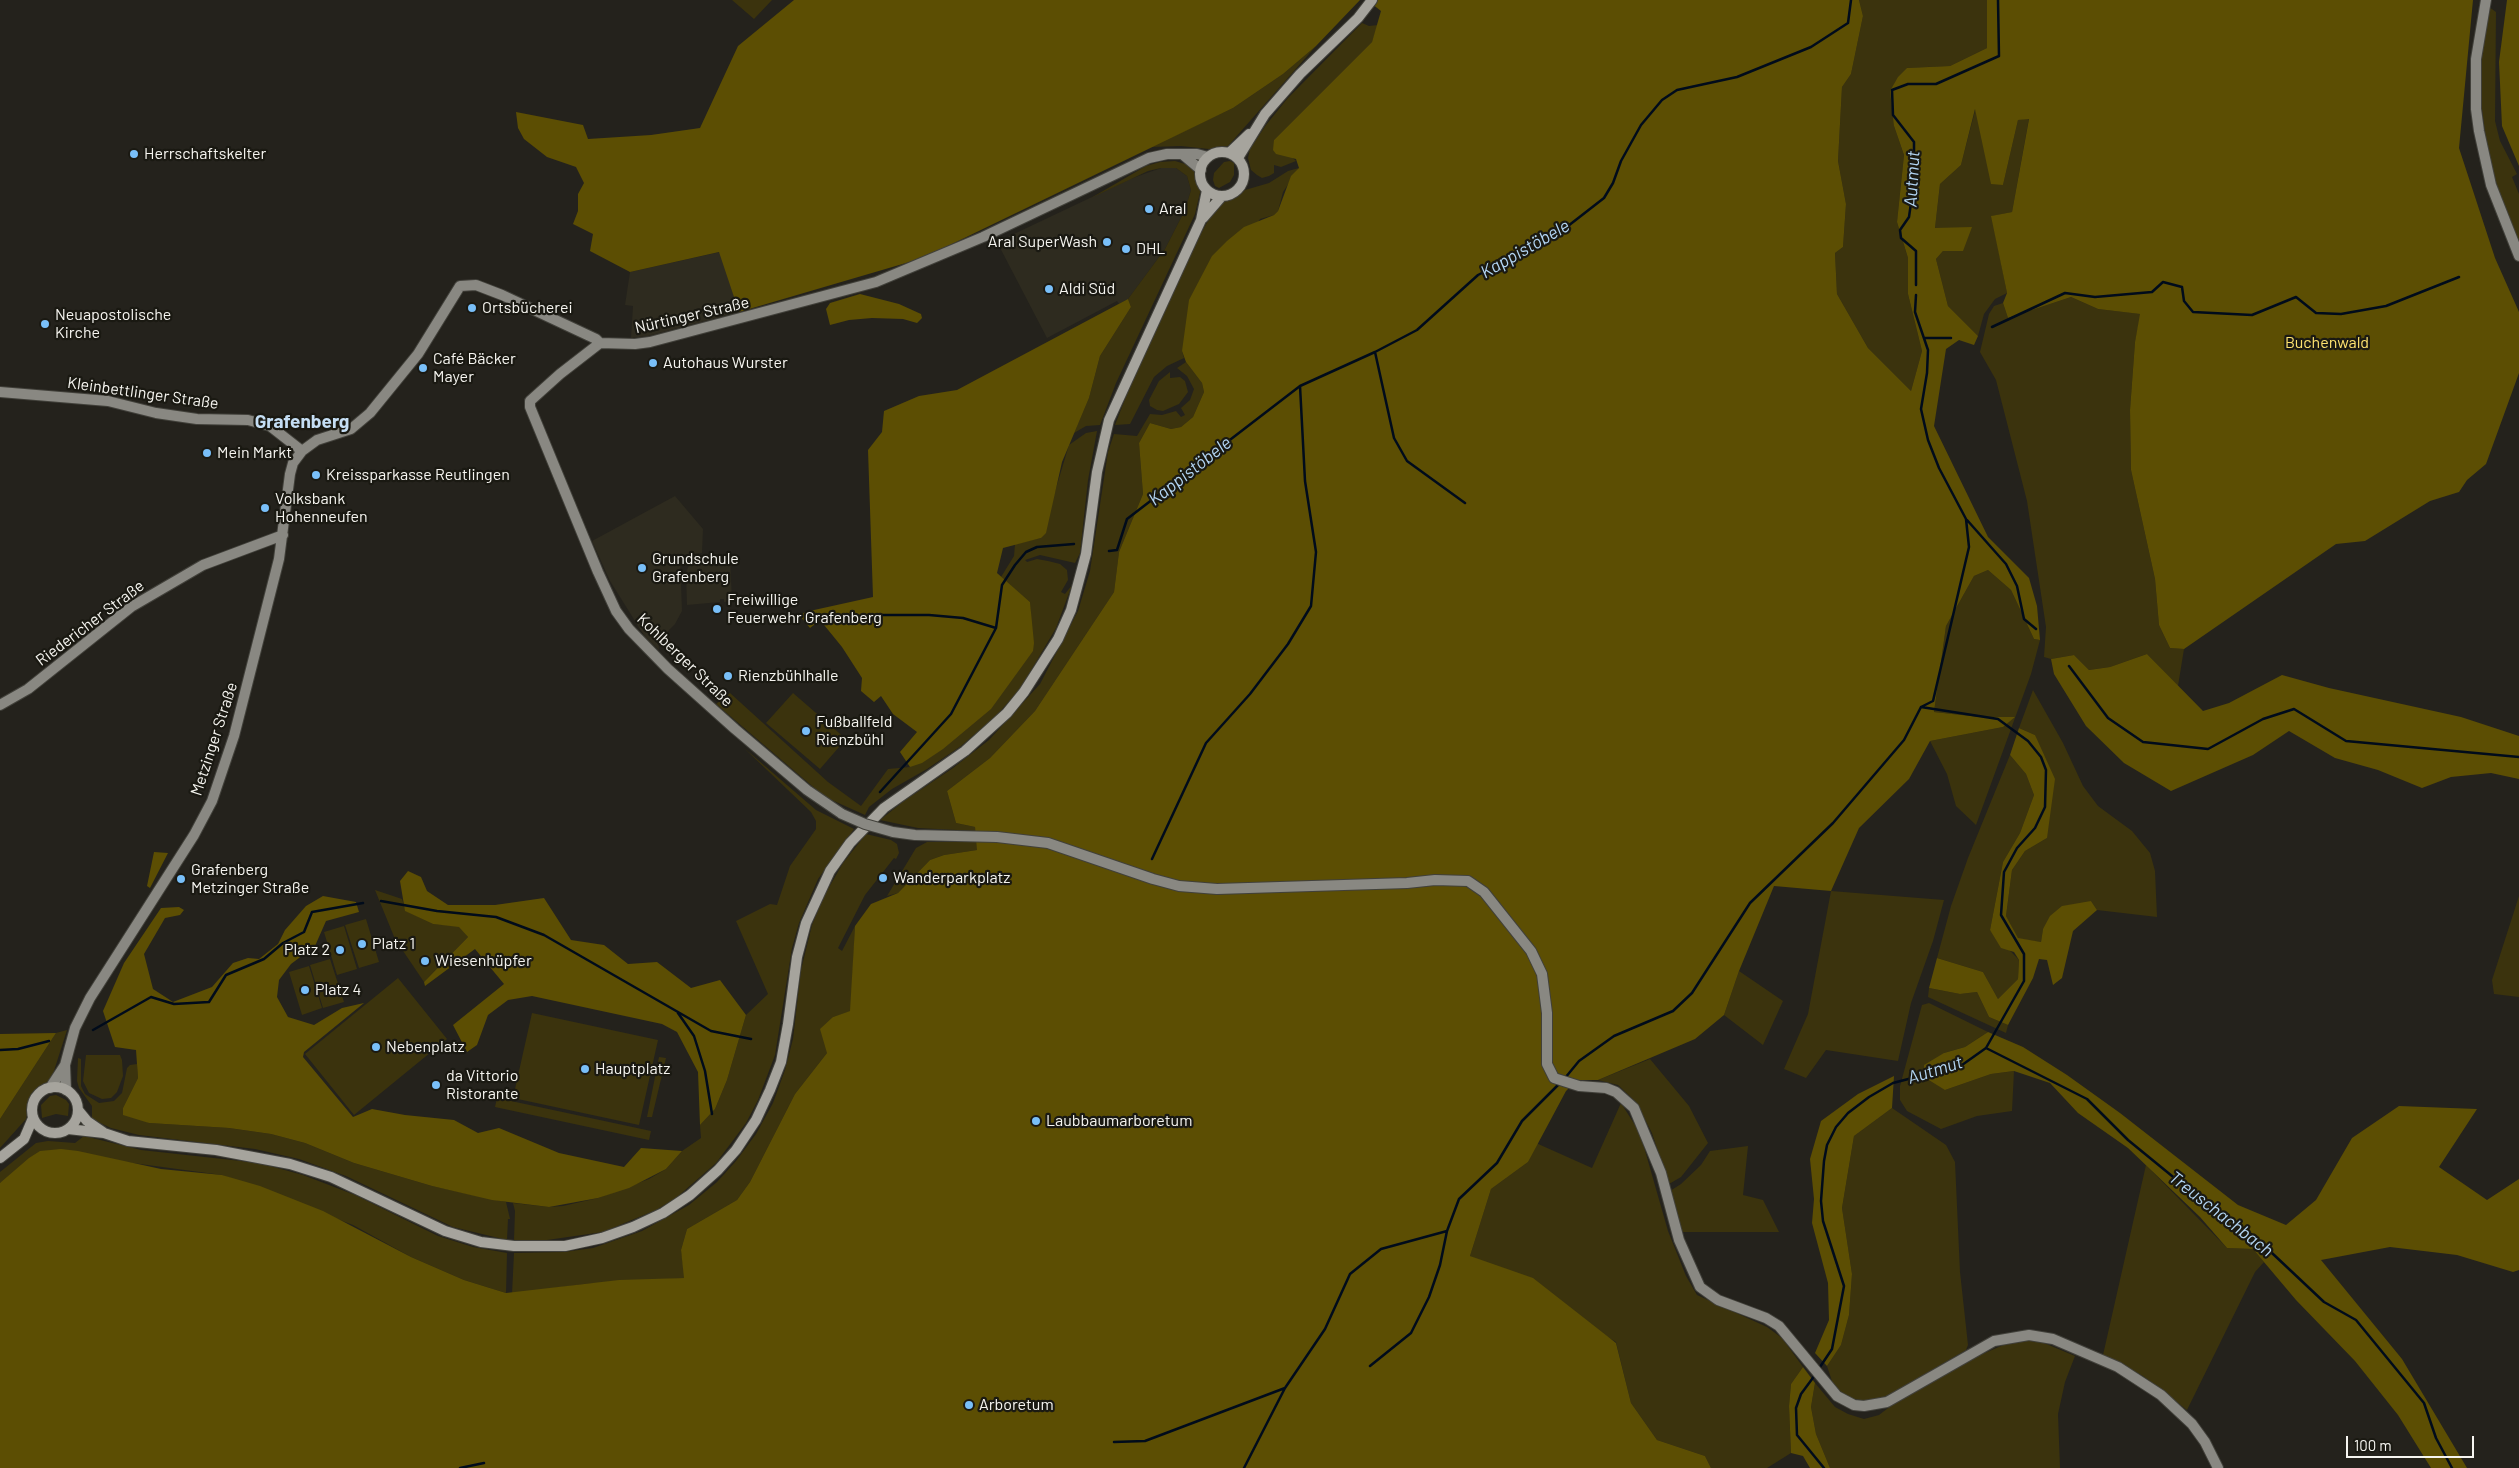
<!DOCTYPE html>
<html>
<head>
<meta charset="utf-8">
<style>
  body { margin:0 }
  #map { position:relative; width:2519px; height:1468px; overflow:hidden; background:#24221c; font-family:Barlow,sans-serif }
  canvas { display:block }
  .scale { position:absolute; left:2346px; top:1436px; width:128px; height:22px; box-sizing:border-box; border:2px solid #f6f5f0; border-top:0; padding-left:6px; font-size:15px; line-height:18px; white-space:nowrap; color:#f6f5f0; -webkit-text-stroke:4px #1a1912; paint-order:stroke }
</style>
</head>
<body>
<div id="map">
<canvas width="2519" height="1468"></canvas>
<div class="scale">100 m</div>
</div>
<script>
const g = document.querySelector('canvas').getContext('2d');
g.lineJoin = 'round';
function paint(path, color) {
  g.fillStyle = color;
  g.fill(path, 'evenodd');
}
function poly(rows) {
  const path = new Path2D();
  for (const r of rows) {
    if (r.length === 3) {
      path.moveTo(r[0] + r[2], r[1]);
      path.arc(r[0], r[1], r[2], 0, 2 * Math.PI);
      continue;
    }
    path.moveTo(r[0], r[1]);
    for (let i = 2; i < r.length; i += 2) path.lineTo(r[i], r[i + 1]);
  }
  return path;
}
function trace(path, color, width, dash) {
  g.strokeStyle = color;
  g.lineWidth = width;
  g.lineCap = dash ? 'butt' : 'round';
  g.setLineDash(dash || []);
  g.stroke(path);
}
function drawText(font, color, halo, rows, align = 'center') {
  g.font = font + ' Barlow,sans-serif';
  g.lineWidth = 4.5;
  g.setLineDash([]);
  g.textBaseline = 'middle';
  g.strokeStyle = halo;
  g.fillStyle = color;
  for (const [text, x, y, turn = 0] of rows) {
    g.save();
    g.translate(x, y);
    g.rotate((+turn || 0) * Math.PI / 180);
    g.textAlign = isNaN(turn) ? turn : align;
    if (halo) g.strokeText(text, 0, 0);
    g.fillText(text, 0, 0);
    g.restore();
  }
}
paint(poly([
  [1161,168,1176,168,1187,176,1191,190,1185,210,1165,249,1128,299,1119,304,1117,301,1047,338,997,242,1130,179],
  [720,252,739,312,648,336,631,338,633,306,625,305,630,272],
  [675,496,703,529,702,553,680,555,682,611,675,624,658,641,659,650,645,637,610,581,592,541],
  [704,556,730,556,732,601,724,602,724,599,720,599,720,602,687,605,686,572,691,561,704,560]
]), '#2e2b1f');
paint(poly([
  [732,0,772,0,754,19],
  [1859,0,1987,0,1987,48,1950,66,1907,68,1894,126,1904,155,1897,222,1908,258,1908,294,1922,351,1911,391,1868,348,1837,294,1835,253,1843,247,1846,204,1838,161,1842,87,1851,74,1863,16],
  [2489,7,2496,12,2495,121,2500,141,2517,174,2512,177,2519,194,2519,242,2499,193,2488,155,2482,109,2482,54],
  [1362,23,1369,26,1378,25,1372,42,1274,140,1296,161,1281,167,1274,165,1274,173,1269,176,1262,178,1257,175,1251,170,1248,158,1250,149,1266,125,1287,99],
  [1316,46,1228,146,1209,149,1181,146,1150,147,1233,108,1283,74],
  [1976,107,2003,185,2018,120,2029,118,2012,212,1992,216,2007,293,1995,299,1984,314,1978,336,1948,306,1936,259,1943,251,1935,228,1940,184,1961,165],
  [1175,161,1185,164,1196,173,1201,188,1195,214,1116,383,1100,425,1086,426,1074,433,1089,398,1100,356,1131,307,1128,299,1165,249,1185,210,1191,190,1187,176,1176,168,1161,168,1148,171,1091,198,1146,166,1160,162],
  [1230,161,1234,163,1234,175,1230,182,1219,188,1215,186,1213,180,1214,173,1224,162],
  [1299,168,1283,192,1278,211,1274,215,1260,219,1182,351,1184,358,1167,366,1154,377,1130,424,1115,425,1127,394,1199,237,1215,208,1222,202,1237,197,1245,190,1269,183,1288,171],
  [2071,297,2098,309,2141,314,2135,342,2130,410,2131,470,2155,579,2159,625,2170,648,2184,649,2178,686,2147,654,2110,667,2089,670,2074,655,2051,659,2044,657,2046,627,2027,501,1996,380,1980,352,1989,314,1994,306,2003,303,2008,318],
  [1186,362,1202,383,1204,392,1193,417,1181,427,1171,429,1150,423,1139,443,1143,494,1119,552,1114,592,1035,711,990,758,947,791,956,823,975,827,976,831,918,828,880,820,904,801,953,768,989,740,1040,684,1078,611,1090,571,1108,452,1114,434,1137,436,1150,414,1162,415,1176,411,1181,417,1185,415,1181,408,1190,400,1194,389,1187,376,1177,368],
  [1170,372,1170,378,1180,377,1185,381,1188,392,1179,404,1163,411,1157,410,1150,406,1149,400,1159,381],
  [1097,431,1088,480,1080,553,1075,563,1040,555,1025,560,1027,562,1037,559,1048,561,1060,564,1067,570,1068,580,1061,592,1065,594,1072,585,1056,628,1020,689,995,717,961,746,927,769,892,789,869,807,865,815,825,797,716,704,730,693,828,782,861,806,888,769,910,767,1031,620,1030,602,1001,577,1014,556,1015,544,1041,538,1069,445,1086,433],
  [1988,570,2011,590,2034,639,2040,640,2031,674,1976,825,1956,806,1947,774,1930,741,2003,727,2014,717,1980,717,1934,712,1946,626,1974,576],
  [2033,690,2063,743,2083,786,2098,806,2132,831,2150,853,2155,871,2157,917,2097,910,2091,901,2043,929,2041,942,2018,939,2006,916,2012,870,2025,851,2047,838,2035,735,2019,728],
  [793,693,846,739,820,769,766,723],
  [744,748,816,810,854,829,818,879,799,923,792,948,775,1055,758,1100,746,1123,716,1163,676,1198,656,1210,603,1232,540,1241,514,1240,515,1211,513,1203,549,1207,563,1206,598,1198,649,1179,666,1169,682,1151,701,1138,700,1125,715,1109,727,1080,746,1015,768,994,736,921,770,904,777,905,790,866,816,829,816,821,811,812],
  [2010,755,2026,774,2034,795,2020,833,2003,862,1990,930,2019,960,2018,979,1998,999,1983,972,1937,958,1951,906,1968,858],
  [866,834,891,840,897,844,899,853,896,859,894,858,865,895,838,948,842,951,855,926,851,1011,833,1017,827,1053,795,1094,750,1182,737,1200,687,1229,681,1250,685,1278,584,1284,512,1294,514,1253,564,1252,593,1248,642,1231,689,1205,717,1182,736,1161,756,1134,773,1103,785,1070,793,1039,801,970,812,925,824,896,843,863],
  [927,842,977,842,977,850,944,855,930,860,898,893,887,896,916,848],
  [375,890,402,899,406,911,433,924,459,926,468,937,424,982,395,939],
  [1831,891,1944,900,1933,941,1911,1003,1898,1061,1826,1050,1806,1078,1784,1069,1808,1014],
  [2519,896,2519,997,2494,994,2492,980],
  [366,919,379,962,359,968,345,925],
  [344,926,357,969,337,975,324,932],
  [330,959,344,1002,323,1008,310,965],
  [309,966,322,1008,302,1015,289,972],
  [1739,971,1783,1001,1763,1045,1724,1015],
  [398,978,447,1039,354,1115,305,1054],
  [1929,988,1960,994,1977,992,1989,1017,2008,1025,2006,1033,1928,997],
  [1929,1003,1988,1032,1965,1047,1944,1053,1945,1090,1991,1074,2014,1071,2012,1111,1977,1116,1941,1129,1907,1111,1900,1100,1900,1086,1922,1005],
  [532,1013,658,1040,639,1125,513,1098],
  [67,1030,52,1077,47,1084,35,1093,30,1100,26,1119,0,1148,0,1119,56,1033],
  [86,1055,120,1055,122,1060,123,1076,117,1092,111,1098,102,1099,89,1093,83,1081],
  [659,1057,666,1058,652,1117,647,1117],
  [78,1058,81,1059,81,1086,85,1094,99,1103,114,1101,122,1093,127,1068,130,1065,137,1064,138,1078,123,1108,149,1123,229,1128,271,1134,305,1143,354,1163,432,1186,506,1202,510,1219,508,1219,507,1240,453,1227,346,1176,299,1159,255,1149,139,1135,111,1128,92,1119,92,1106,79,1088,77,1081],
  [1650,1059,1689,1106,1708,1143,1681,1177,1669,1184,1652,1133,1636,1102,1618,1085,1598,1080],
  [56,1095,66,1100,69,1104,68,1116,56,1114,42,1118,41,1105,50,1096],
  [497,1098,651,1131,649,1140,495,1107],
  [1621,1103,1640,1133,1668,1231,1686,1276,1697,1295,1767,1327,1782,1338,1803,1367,1791,1384,1789,1406,1791,1453,1767,1468,1711,1468,1705,1456,1657,1440,1631,1403,1616,1342,1470,1256,1491,1189,1528,1162,1536,1143,1592,1168],
  [1892,1108,1946,1145,1955,1162,1960,1272,1968,1345,1966,1350,1887,1396,1866,1401,1849,1398,1834,1387,1827,1366,1841,1345,1849,1315,1852,1274,1842,1208,1854,1136],
  [84,1136,141,1150,259,1163,303,1175,355,1195,438,1236,473,1247,507,1253,506,1293,464,1280,411,1257,353,1225,222,1175,125,1162,0,1183,0,1172,36,1143,48,1141,75,1143],
  [1748,1146,1743,1195,1763,1200,1779,1232,1681,1232,1670,1191,1681,1184,1701,1165,1710,1151],
  [2146,1165,2227,1248,2253,1249,2264,1262,2255,1272,2187,1410,2143,1376,2103,1355],
  [2025,1340,2044,1343,2075,1356,2065,1382,2058,1414,2060,1468,1830,1468,1816,1434,1811,1407,1815,1383,1835,1407,1848,1414,1864,1419,1879,1415,1896,1402,1971,1359,2008,1343]
]), '#3b330d');
paint(poly([
  [794,0,1360,0,1316,46,1283,74,1233,108,923,258,739,312,719,252,630,272,590,251,593,234,573,224,578,211,578,194,584,183,576,167,547,157,524,139,518,128,516,112,583,125,588,139,651,135,700,128,738,46],
  [1367,0,1859,0,1863,16,1851,74,1842,87,1838,161,1846,204,1843,247,1835,253,1837,294,1868,348,1911,391,1922,351,1908,294,1908,258,1897,222,1904,155,1894,126,1890,91,1898,77,1907,68,1950,66,1987,48,1987,0,2473,0,2459,148,2495,258,2519,312,2519,373,2486,464,2467,480,2459,492,2430,501,2365,541,2336,544,2184,649,2170,648,2159,625,2155,579,2131,470,2130,410,2135,342,2140,314,2098,309,2071,297,2008,318,2003,303,2007,293,1991,216,2012,212,2029,119,2018,120,2003,185,1991,184,1975,109,1961,165,1940,184,1935,228,1972,227,1963,251,1943,251,1936,259,1948,306,1978,336,1974,345,1959,340,1946,349,1934,426,1988,537,2029,578,2037,606,2040,640,2034,639,2011,590,1988,570,1974,576,1946,626,1934,712,1980,717,2015,717,2003,727,1930,741,1909,779,1859,828,1831,891,1774,886,1739,971,1724,1015,1695,1039,1598,1080,1577,1080,1566,1091,1528,1162,1491,1189,1470,1256,1533,1278,1616,1343,1631,1403,1657,1440,1705,1456,1711,1468,0,1468,0,1183,29,1158,40,1151,61,1149,78,1151,161,1169,222,1175,260,1186,323,1211,411,1257,464,1280,506,1293,619,1280,684,1278,681,1250,687,1229,737,1200,750,1182,795,1094,827,1053,820,1029,833,1017,850,1011,855,926,871,904,898,893,930,860,944,855,977,850,975,827,956,823,947,791,990,758,1035,711,1114,592,1119,552,1143,494,1139,443,1150,423,1171,429,1181,427,1193,417,1204,392,1202,383,1186,362,1182,351,1189,300,1212,256,1227,241,1244,227,1274,215,1278,211,1291,176,1299,168,1296,159,1276,154,1273,150,1274,140,1372,42,1381,11],
  [2507,0,2519,0,2519,166,2502,126,2499,62],
  [860,294,899,304,921,314,922,318,917,323,903,319,872,318,849,320,830,325,826,309,830,303],
  [1128,299,1131,307,1100,356,1089,398,1062,462,1046,533,1041,538,1003,548,997,573,1030,602,1034,643,1033,651,991,709,943,749,922,763,910,767,900,752,917,732,893,714,881,696,874,702,861,691,862,678,842,647,820,620,810,628,800,616,805,612,873,597,868,450,882,432,884,411,919,396,957,390],
  [2147,654,2203,711,2229,703,2282,675,2329,688,2461,717,2519,736,2519,779,2491,773,2451,777,2422,788,2378,770,2335,758,2289,731,2253,755,2171,791,2124,763,2086,726,2054,674,2051,659,2074,655,2089,670,2110,667],
  [2019,728,2035,735,2055,779,2047,838,2025,851,2012,870,2006,916,2018,938,2041,942,2043,929,2050,916,2062,906,2091,901,2097,910,2073,931,2062,978,2053,985,2047,960,2039,959,2033,978,2008,1025,1989,1017,1977,992,1960,994,1929,988,1937,958,1983,972,1998,999,2018,979,2019,960,2014,952,2001,948,1990,930,2003,862,2020,833,2034,795,2026,774,2010,755],
  [154,852,168,853,150,888,147,886],
  [408,871,421,877,427,891,448,905,495,905,544,898,571,940,604,945,628,964,657,962,691,988,720,980,746,1015,727,1080,715,1109,700,1125,698,1072,677,1032,662,1024,532,996,508,1000,488,1015,477,1045,467,1052,453,1025,504,984,475,949,425,986,424,982,468,937,459,927,433,924,405,911,400,881],
  [323,896,356,902,359,912,326,921,315,946,291,964,279,980,277,997,288,1017,314,1025,342,1008,364,1003,304,1052,303,1057,353,1117,372,1109,405,1115,454,1120,478,1133,499,1128,559,1153,624,1167,641,1148,682,1151,666,1169,629,1188,598,1198,549,1207,492,1200,432,1186,354,1163,305,1143,271,1134,229,1128,149,1123,123,1115,123,1108,138,1078,136,1050,115,1047,103,1011,124,963,161,908,179,907,184,910,180,915,165,918,144,954,153,989,173,1002,212,987,233,963,248,958,259,959,278,944,285,930,306,906],
  [1988,1032,2023,1047,2067,1075,2120,1113,2238,1205,2286,1225,2316,1200,2352,1138,2399,1106,2477,1109,2439,1167,2487,1200,2519,1179,2519,1270,2513,1272,2457,1255,2390,1247,2321,1260,2402,1359,2467,1468,2431,1468,2398,1415,2355,1361,2296,1300,2253,1249,2227,1248,2200,1217,2128,1148,2078,1113,2050,1083,2014,1071,1991,1074,1945,1090,1924,1077,1924,1065,1944,1053,1965,1047],
  [56,1033,0,1119,0,1034],
  [1894,1076,1892,1108,1854,1136,1842,1208,1852,1274,1849,1315,1841,1345,1827,1366,1815,1353,1829,1320,1828,1283,1812,1223,1814,1199,1810,1159,1821,1121,1858,1094],
  [1803,1367,1815,1383,1811,1407,1816,1434,1830,1468,1810,1468,1803,1456,1791,1453,1789,1406,1791,1384]
]), '#5c4e03');
trace(poly([
  [1916,285,1916,251,1901,238,1900,230,1909,217,1914,182,1914,142,1893,115,1892,90,1908,84,1936,84,1999,56,1998,0],
  [1992,327,2065,293,2095,297,2152,292,2163,282,2182,287,2184,301,2193,312,2252,315,2296,297,2316,313,2341,314,2386,306,2459,277],
  [1924,338,1951,338],
  [1375,352,1394,438,1407,461,1465,503],
  [1967,520,2006,564,2017,586,2024,619,2036,629],
  [1109,551,1117,550,1127,519,1300,386,1375,352,1417,330,1478,275,1559,233,1604,198,1613,183,1621,161,1641,125,1662,100,1677,90,1737,77,1811,47,1848,23,1851,0],
  [825,615,846,620,882,615,929,615,963,618,996,628],
  [2069,666,2108,718,2143,742,2208,749,2263,719,2294,709,2346,741,2519,757],
  [880,792,951,714,996,628,1002,585,1015,565,1026,552,1037,547,1074,544],
  [1152,859,1206,743,1250,694,1288,644,1311,606,1316,552,1305,481,1300,386],
  [381,901,437,911,496,917,544,935,711,1031,751,1039],
  [678,1013,694,1036,705,1071,712,1114],
  [93,1030,151,997,174,1004,209,1002,226,975,264,959,283,943,304,932,312,912,363,903],
  [1986,1048,2087,1099,2128,1140,2183,1185,2255,1237,2324,1302,2356,1320,2424,1403,2436,1438,2452,1468],
  [0,1050,18,1049,49,1041],
  [1565,1078,1579,1061,1614,1036,1673,1011,1692,993,1750,903,1833,823,1904,740,1921,707,1933,701,1969,547,1966,519,1939,468,1928,440,1921,409,1927,373,1928,350,1915,312,1916,295],
  [1370,1366,1411,1333,1429,1297,1440,1265,1447,1231,1459,1199,1497,1163,1522,1121,1559,1084],
  [1818,1370,1832,1349,1844,1286,1823,1221,1821,1201,1824,1161,1827,1145,1836,1127,1848,1113,1869,1097,1893,1083,1962,1065,1986,1048,2024,981,2024,954,2001,915,2004,872,2017,848,2035,828,2045,807,2046,770,2041,757,2028,741,1998,719,1921,707],
  [1815,1375,1801,1394,1796,1408,1797,1435,1824,1468],
  [1114,1442,1145,1441,1285,1388,1325,1329,1350,1274,1381,1249,1447,1231],
  [460,1468,484,1463],
  [1244,1468,1285,1388]
]), '#000b1b', 2.5);
const secondary = poly([
  [2486,0,2476,59,2476,109,2479,131,2491,185,2519,256],
  [1182,154,1201,170],
  [0,392,108,401,156,413,197,419,248,420,270,426,302,451],
  [0,705,28,689,131,607,203,565,283,535],
  [842,814,807,790,735,729,668,669,629,629,616,611,598,572,530,407,530,401,560,374,600,343,635,344,650,342,876,282,983,237,1149,158,1167,154,1197,154,1208,157],
  [893,832,915,835,997,837,1048,843,1153,879,1179,886,1217,889,1407,883,1435,880,1468,881,1484,892,1531,951,1542,974,1547,1013,1547,1064,1554,1078,1579,1086,1606,1088,1616,1092,1634,1108,1661,1173,1679,1240,1700,1287,1718,1300,1766,1318,1779,1326,1837,1396,1854,1405,1864,1406,1887,1402,1994,1341,2029,1335,2053,1339,2118,1367,2161,1395,2192,1424,2205,1442,2218,1468],
  [50,1088,65,1065],
  [66,1090,65,1065,69,1050,75,1028,90,998,194,835,212,801,234,736,279,559,290,474,293,463,302,451,317,440,351,429,370,413,418,354,460,286,476,285,502,295,596,339,600,343]
]);
const primary = poly([
  [1222,174,22],
  [1229,153,1249,134],
  [1238,158,1265,114,1300,74,1358,18,1372,0],
  [1203,218,1222,196],
  [55,1110,23],
  [78,1110,87,1121,103,1132],
  [68,1129,104,1133,128,1141,216,1150,290,1164,331,1177,445,1231,481,1242,514,1246,565,1246,602,1238,633,1227,663,1213,690,1195,718,1170,736,1150,756,1120,770,1090,781,1062,788,1024,797,957,806,923,830,871,850,843,884,808,965,751,1007,713,1024,692,1058,639,1071,610,1086,554,1097,472,1109,420,1201,220,1207,190],
  [0,1158,24,1139,33,1118]
]);
trace(secondary, '#41403a', 12);
trace(primary, '#41403a', 12);
trace(secondary, '#898882', 10);
trace(primary, '#a6a49d', 10);
const secondaryBridge = poly([
  [842,814,865,824,893,832]
]);
trace(secondaryBridge, '#41403a', 12, []);
trace(secondaryBridge, '#898882', 10);
for (const [x, y, r, color] of [
  [134,154,5,"#79bff8"],
  [1149,209,5,"#79bff8"],
  [1107,242,5,"#79bff8"],
  [1126,249,5,"#79bff8"],
  [1049,289,5,"#79bff8"],
  [472,308,5,"#79bff8"],
  [45,324,5,"#79bff8"],
  [653,363,5,"#79bff8"],
  [423,368,5,"#79bff8"],
  [207,453,5,"#79bff8"],
  [316,475,5,"#79bff8"],
  [265,508,5,"#79bff8"],
  [642,568,5,"#79bff8"],
  [717,609,5,"#79bff8"],
  [728,676,5,"#79bff8"],
  [806,731,5,"#79bff8"],
  [883,878,5,"#79bff8"],
  [181,879,5,"#79bff8"],
  [362,944,5,"#79bff8"],
  [340,950,5,"#79bff8"],
  [425,961,5,"#79bff8"],
  [305,990,5,"#79bff8"],
  [376,1047,5,"#79bff8"],
  [585,1069,5,"#79bff8"],
  [436,1085,5,"#79bff8"],
  [1036,1121,5,"#79bff8"],
  [969,1405,5,"#79bff8"]
]) {
  const dot = new Path2D();
  dot.arc(x, y, r, 0, 2 * Math.PI);
  g.fillStyle = color;
  g.fill(dot);
  trace(dot, '#1a1912', 2);
}
drawText('16px', '#f6f5f0', '#1a1912', [
  ["Herrschaftskelter",144,154],
  ["Aral",1159,209],
  ["Aral SuperWash",1097,242,"right"],
  ["DHL",1136,249],
  ["Aldi Süd",1059,289],
  ["Ortsbücherei",482,308],
  ["Neuapostolische",55,315],
  ["Kirche",55,333],
  ["Café Bäcker",433,359],
  ["Mayer",433,377],
  ["Autohaus Wurster",663,363],
  ["Mein Markt",217,453],
  ["Kreissparkasse Reutlingen",326,475],
  ["Volksbank",275,499],
  ["Hohenneufen",275,517],
  ["Grundschule",652,559],
  ["Grafenberg",652,577],
  ["Freiwillige",727,600],
  ["Feuerwehr Grafenberg",727,618],
  ["Rienzbühlhalle",738,676],
  ["Fußballfeld",816,722],
  ["Rienzbühl",816,740],
  ["Grafenberg",191,870],
  ["Metzinger Straße",191,888],
  ["Wanderparkplatz",893,878],
  ["Platz 1",372,944],
  ["Platz 2",330,950,"right"],
  ["Wiesenhüpfer",435,961],
  ["Platz 4",315,990],
  ["Nebenplatz",386,1047],
  ["Hauptplatz",595,1069],
  ["da Vittorio",446,1076],
  ["Ristorante",446,1094],
  ["Laubbaumarboretum",1046,1121],
  ["Arboretum",979,1405]
], 'left');
drawText('16px', '#f6f5f0', '#1a1912', [
  ["Nürtinger Straße",692,315,-13],
  ["Kleinbettlinger Straße",143,393,8],
  ["Riedericher Straße",90,623,-37],
  ["Kohlberger Straße",685,660,44],
  ["Metzinger Straße",214,739,-72]
]);
drawText('16px', '#fde26f', '#1a1912', [
  ["Buchenwald",2327,343]
]);
drawText('italic 18px', '#b2d4f2', '#1a1912', [
  ["Autmut",1912,179,-87],
  ["Kappistöbele",1525,249,-30],
  ["Kappistöbele",1190,471,-38],
  ["Autmut",1935,1070,-17],
  ["Treuschachbach",2221,1214,38]
]);
drawText('bold 19px', '#c5def4', '#1a1912', [
  ["Grafenberg",302,422]
]);
</script>
</body>
</html>
